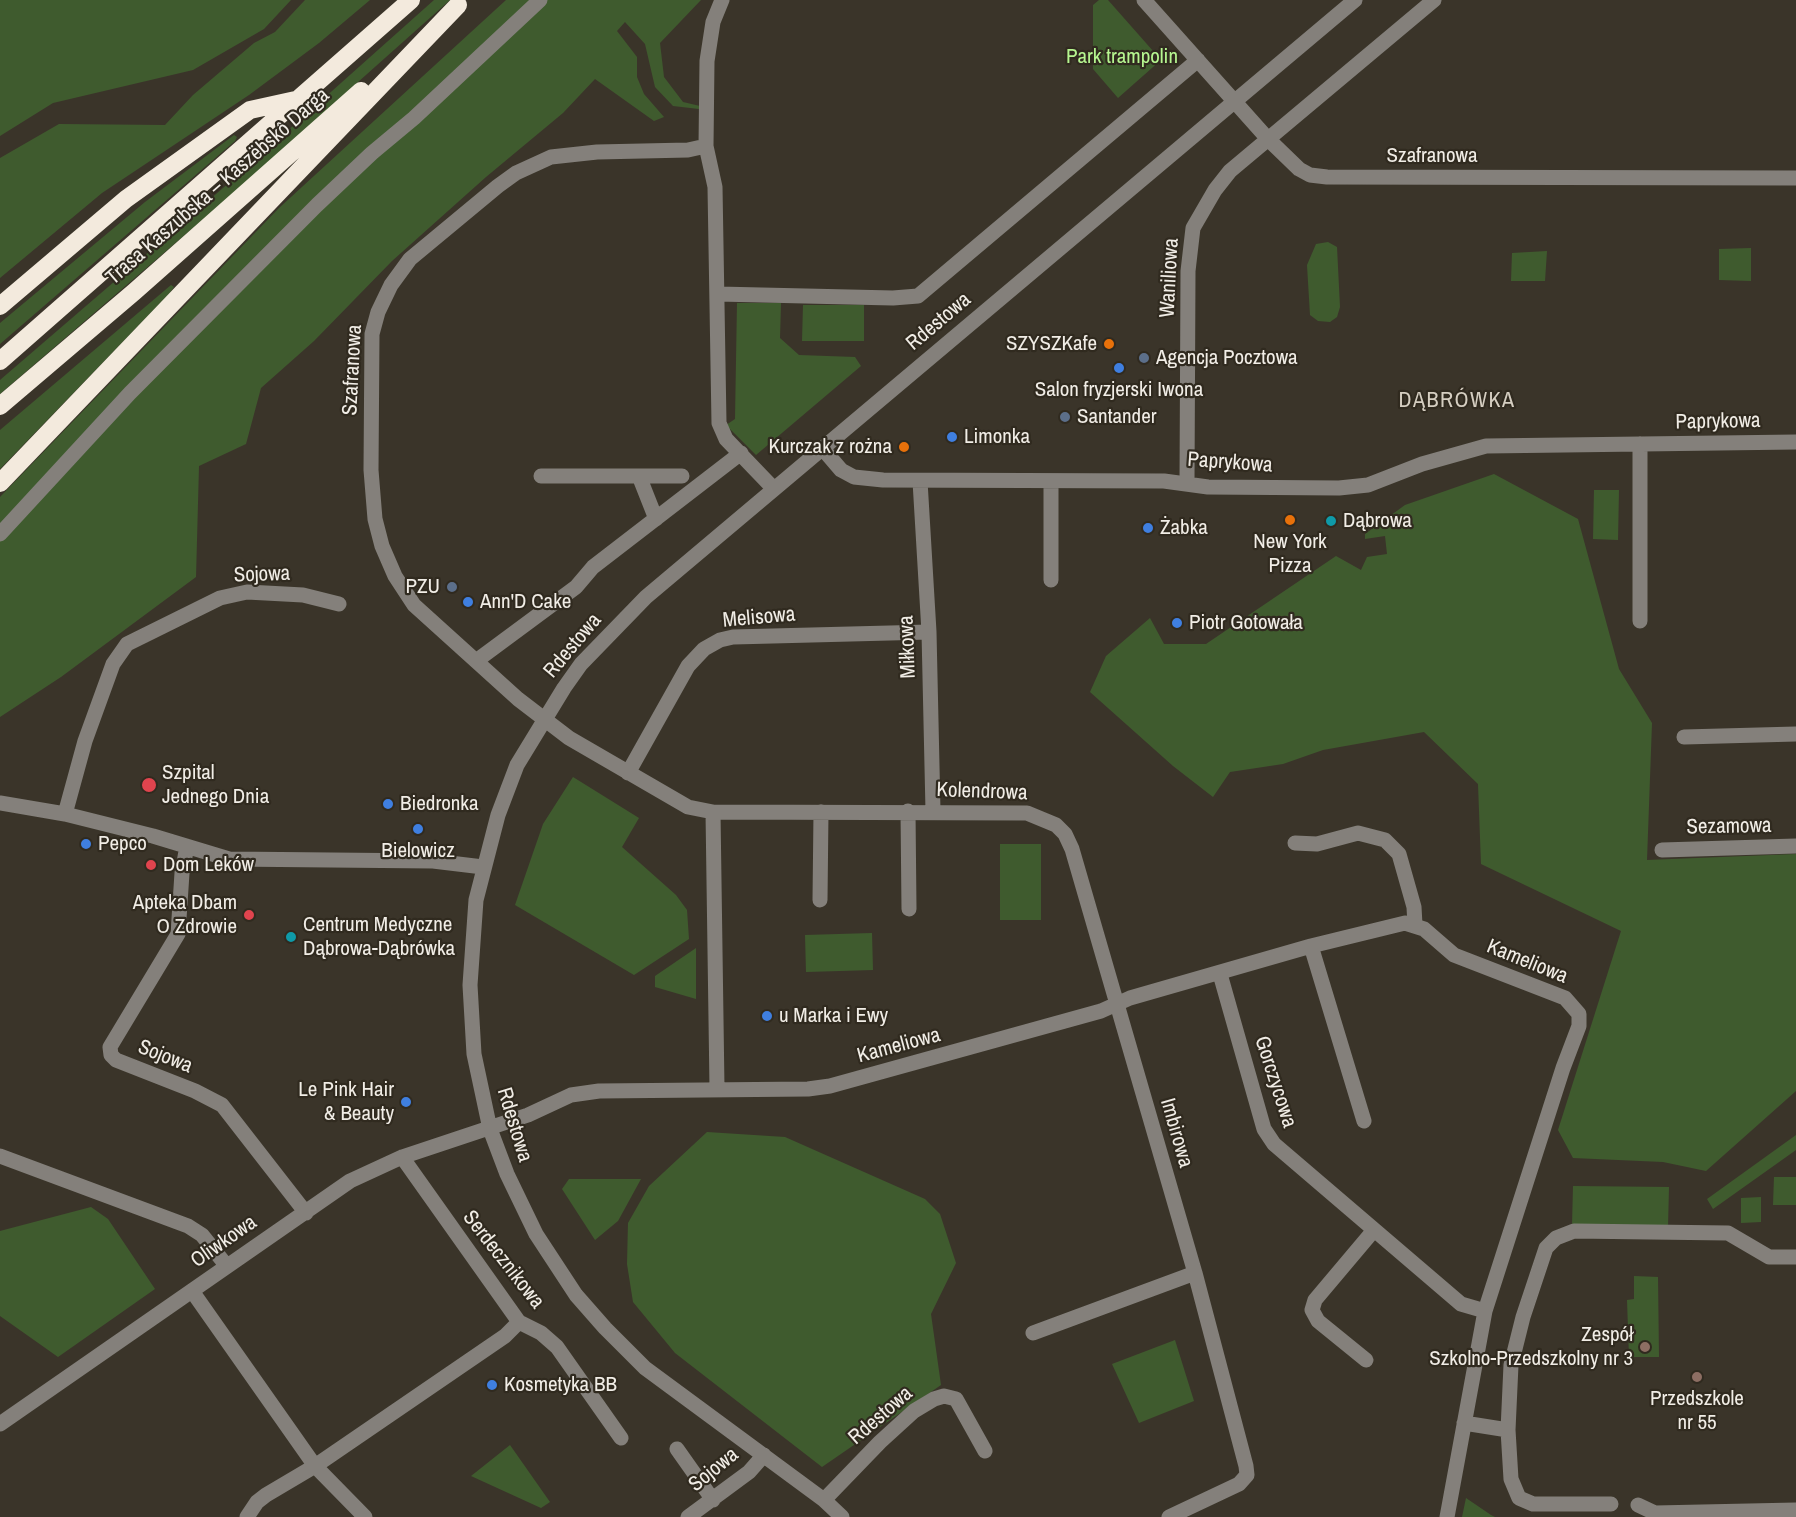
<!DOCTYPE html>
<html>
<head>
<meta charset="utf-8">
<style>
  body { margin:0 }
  canvas { display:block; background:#3a3429 }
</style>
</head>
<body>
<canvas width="1796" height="1517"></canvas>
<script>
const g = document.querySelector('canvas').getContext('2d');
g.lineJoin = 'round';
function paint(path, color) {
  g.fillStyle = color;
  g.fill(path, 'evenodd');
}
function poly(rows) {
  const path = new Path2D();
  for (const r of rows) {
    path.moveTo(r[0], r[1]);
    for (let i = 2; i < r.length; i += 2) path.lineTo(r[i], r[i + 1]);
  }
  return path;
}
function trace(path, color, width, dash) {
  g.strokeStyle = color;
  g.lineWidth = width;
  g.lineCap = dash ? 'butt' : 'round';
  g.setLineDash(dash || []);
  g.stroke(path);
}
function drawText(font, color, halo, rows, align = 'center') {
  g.font = font + ' "Archivo Narrow",sans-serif';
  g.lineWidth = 4.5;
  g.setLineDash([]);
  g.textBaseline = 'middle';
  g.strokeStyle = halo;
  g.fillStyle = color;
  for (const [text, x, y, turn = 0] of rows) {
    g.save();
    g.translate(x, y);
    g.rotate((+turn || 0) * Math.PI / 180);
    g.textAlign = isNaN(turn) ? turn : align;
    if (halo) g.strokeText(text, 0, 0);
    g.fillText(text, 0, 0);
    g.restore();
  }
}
paint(poly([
  [0,0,291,0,264,29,193,70,53,103,0,136],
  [305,0,370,0,319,43,249,95,102,193,0,278,0,158,59,124,165,125,193,95,254,43,275,32],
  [434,0,450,0,237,190,0,394,0,380,230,182],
  [506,0,701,0,660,43,664,77,683,102,700,106,699,109,673,106,655,87,645,44,625,22,617,31,637,57,637,77,644,94,664,117,654,121,595,79,563,113,486,177,392,261,314,341,261,388,246,444,199,466,196,577,61,677,0,717,0,497,279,208],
  [1099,0,1108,0,1161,60,1118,98,1093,69,1093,5],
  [234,135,237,137,235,141,0,344,0,323,145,202],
  [1328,242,1337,247,1340,307,1337,317,1330,322,1318,321,1310,315,1307,265,1316,244],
  [1751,248,1751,281,1719,280,1719,249],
  [1547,251,1545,281,1511,281,1512,253],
  [171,285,174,287,169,294,0,469,0,430],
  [737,303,781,303,780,338,799,355,855,357,861,366,756,455,726,425,735,419],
  [803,305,864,305,864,341,802,341],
  [1494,474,1578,519,1619,669,1652,723,1647,860,1796,854,1796,1091,1706,1171,1663,1162,1573,1158,1558,1130,1621,931,1481,864,1478,784,1424,732,1323,750,1283,764,1230,772,1213,797,1173,766,1090,692,1106,656,1150,618,1164,644,1206,644,1336,556,1361,570,1367,557,1387,554,1385,536,1365,539,1365,534,1405,505],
  [1594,490,1619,490,1618,540,1593,539],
  [573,777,639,818,622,847,676,895,687,910,689,939,634,975,515,905,543,824],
  [1000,844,1041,844,1041,920,1000,920],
  [872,933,873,970,806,972,805,935],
  [696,948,696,999,655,987,655,976],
  [707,1132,785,1137,925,1199,940,1214,956,1263,931,1314,941,1385,822,1467,675,1353,633,1302,627,1264,628,1223,649,1186],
  [1796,1135,1796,1150,1713,1209,1707,1199],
  [1774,1177,1796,1177,1796,1205,1773,1205],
  [569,1179,641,1179,618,1221,595,1240,562,1189],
  [1573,1186,1669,1187,1668,1227,1572,1226],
  [1761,1197,1761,1222,1741,1223,1741,1198],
  [91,1207,108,1219,155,1289,58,1357,0,1316,0,1231],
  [1634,1276,1658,1277,1659,1357,1629,1357,1627,1300,1634,1299],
  [1175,1340,1194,1401,1139,1423,1112,1364],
  [510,1445,550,1502,541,1508,471,1476],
  [1466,1498,1491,1515,1495,1517,1462,1517]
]), '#3f5b2e');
trace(poly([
  [722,0,713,22,707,61,706,146,715,187,719,423,726,439,774,489],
  [1144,0,1268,139,1299,169,1310,175,1327,177,1796,178],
  [706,146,688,150,597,152,551,157,516,173,498,186,410,259,391,285,378,312,372,334,371,470,375,519,382,546,395,576,414,605,518,699,569,738,688,807,713,812,1027,813,1056,825,1065,834,1072,849,1195,1273,1246,1466,1247,1475,1239,1484,1169,1517],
  [718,294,893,298,918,296,1198,60],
  [1640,444,1640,621],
  [823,449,841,470,854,477,883,480,1164,481,1208,487,1339,488,1368,485,1422,464,1486,446,1796,442],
  [541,476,639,476,656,519],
  [639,476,682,476],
  [920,481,929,632,933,811],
  [1187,483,1188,271,1193,228,1215,190,1230,171,1434,0],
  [0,534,130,393,317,205,372,153,414,118,540,0],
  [1051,580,1051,481],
  [476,661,576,587,593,567,741,453],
  [1684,737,1796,734],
  [628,773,688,666,704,649,720,640,733,637,929,632],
  [0,803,65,814,153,836,229,859,433,861,483,867],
  [908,811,909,909],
  [713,812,717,1088],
  [65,814,85,741,113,664,127,644,220,598,247,592,303,595,339,604],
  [1295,843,1317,844,1358,833,1385,840,1399,854,1414,907,1415,925],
  [187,846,182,873,178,934,110,1047,111,1055,116,1060,195,1091,222,1105,306,1213],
  [1662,850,1796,846],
  [820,900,821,812],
  [1311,946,1364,1121],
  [1220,974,1264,1129,1274,1144,1461,1304,1485,1311],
  [0,1156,188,1226,202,1235,226,1265],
  [402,1157,519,1322,541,1333,557,1347,621,1438],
  [192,1291,315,1466,365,1517],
  [1033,1333,1195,1273],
  [1366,1360,1318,1321,1312,1310,1315,1300,1374,1230],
  [1464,1423,1508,1430],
  [0,1424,350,1181,402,1157,528,1115,571,1095,599,1091,808,1089,830,1086,1101,1011,1130,998,1311,946,1405,923,1424,929,1454,955,1565,998,1579,1014,1579,1026,1563,1068,1485,1311,1447,1517],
  [677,1449,713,1500],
  [824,1500,880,1442,914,1411,934,1399,944,1396,956,1399,985,1451],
  [1611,1504,1533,1504,1519,1498,1511,1479,1508,1430,1511,1365,1523,1317,1546,1248,1556,1238,1574,1231,1728,1233,1769,1257,1796,1257],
  [1638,1505,1655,1513,1796,1510],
  [247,1517,257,1502,266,1495,315,1466,505,1336,519,1322],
  [688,1517,749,1472,764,1455],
  [842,1517,824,1500,645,1368,605,1328,576,1295,536,1234,507,1174,490,1129,474,1054,470,985,476,900,498,815,517,765,564,688,581,664,646,597,1355,0]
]), '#84807b', 15);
trace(poly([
  [0,306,126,199,250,110,300,99],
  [0,361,411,0],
  [0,406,134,292,361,91],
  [0,483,458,5]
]), '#f3eadd', 18);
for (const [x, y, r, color] of [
  [1109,344,6,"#e8710a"],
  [1144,358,6,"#5c6f8a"],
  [1119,368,6,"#3f7fe0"],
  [1065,417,6,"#5c6f8a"],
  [952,437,6,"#3f7fe0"],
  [904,447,6,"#e8710a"],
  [1290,520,6,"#e8710a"],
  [1331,521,6,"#0f9aa8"],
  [1148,528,6,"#3f7fe0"],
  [452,587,6,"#5c6f8a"],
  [468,602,6,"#3f7fe0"],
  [1177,623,6,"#3f7fe0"],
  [149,785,8,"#e0444e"],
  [388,804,6,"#3f7fe0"],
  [418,829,6,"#3f7fe0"],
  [86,844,6,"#3f7fe0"],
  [151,865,6,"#e0444e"],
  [249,915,6,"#e0444e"],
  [291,937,6,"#0f9aa8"],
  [767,1016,6,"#3f7fe0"],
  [406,1102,6,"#3f7fe0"],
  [1645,1347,6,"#8d6e63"],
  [1697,1377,6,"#8d6e63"],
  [492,1385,6,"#3f7fe0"]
]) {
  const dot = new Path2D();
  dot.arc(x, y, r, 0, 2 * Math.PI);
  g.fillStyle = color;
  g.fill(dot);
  trace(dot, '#302a1f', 2);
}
drawText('21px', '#b6f690', '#302a1f', [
  ["Park trampolin",1122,57]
]);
drawText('21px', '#f1ede6', '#302a1f', [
  ["Szafranowa",1432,156],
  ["Trasa Kaszubska – Kaszëbskô Darga",218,187,-41],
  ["Waniliowa",1170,278,-87],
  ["Rdestowa",939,322,-40],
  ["Szafranowa",353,370,-87],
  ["Paprykowa",1718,422,-1],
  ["Paprykowa",1230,463,4],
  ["Sojowa",262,575,-2],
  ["Melisowa",759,618,-5],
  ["Rdestowa",573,646,-50],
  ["Miłkowa",908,647,-92],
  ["Kolendrowa",982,792,2],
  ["Sezamowa",1729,827,-1],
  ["Kameliowa",1527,962,22],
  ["Kameliowa",899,1046,-15],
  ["Sojowa",165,1057,22],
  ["Gorczycowa",1275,1082,72],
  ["Rdestowa",514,1125,73],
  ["Imbirowa",1176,1133,74],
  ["Oliwkowa",224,1242,-35],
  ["Serdecznikowa",503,1260,52],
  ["Rdestowa",881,1416,-41],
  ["Sojowa",714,1470,-39]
]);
drawText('21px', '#f1ede6', '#302a1f', [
  ["SZYSZKafe",1097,344,"right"],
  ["Agencja Pocztowa",1156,358],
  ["Salon fryzjerski Iwona",1119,390,"center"],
  ["Santander",1077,417],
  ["Limonka",964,437],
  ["Kurczak z rożna",892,447,"right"],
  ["Dąbrowa",1343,521],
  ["Żabka",1160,528],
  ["New York",1290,542,"center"],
  ["Pizza",1290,566,"center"],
  ["PZU",440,587,"right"],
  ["Ann'D Cake",480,602],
  ["Piotr Gotowała",1189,623],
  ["Szpital",162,773],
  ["Jednego Dnia",162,797],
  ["Biedronka",400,804],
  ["Pepco",98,844],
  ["Bielowicz",418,851,"center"],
  ["Dom Leków",163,865],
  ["Apteka Dbam",237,903,"right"],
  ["O Zdrowie",237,927,"right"],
  ["Centrum Medyczne",303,925],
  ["Dąbrowa-Dąbrówka",303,949],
  ["u Marka i Ewy",779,1016],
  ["Le Pink Hair",394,1090,"right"],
  ["& Beauty",394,1114,"right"],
  ["Zespół",1633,1335,"right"],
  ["Szkolno-Przedszkolny nr 3",1633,1359,"right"],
  ["Kosmetyka BB",504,1385],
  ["Przedszkole",1697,1399,"center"],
  ["nr 55",1697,1423,"center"]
], 'left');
g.letterSpacing = '1.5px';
drawText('22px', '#d5cec1', '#302a1f', [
  ["DĄBRÓWKA",1457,401]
]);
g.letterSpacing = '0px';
</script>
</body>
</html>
